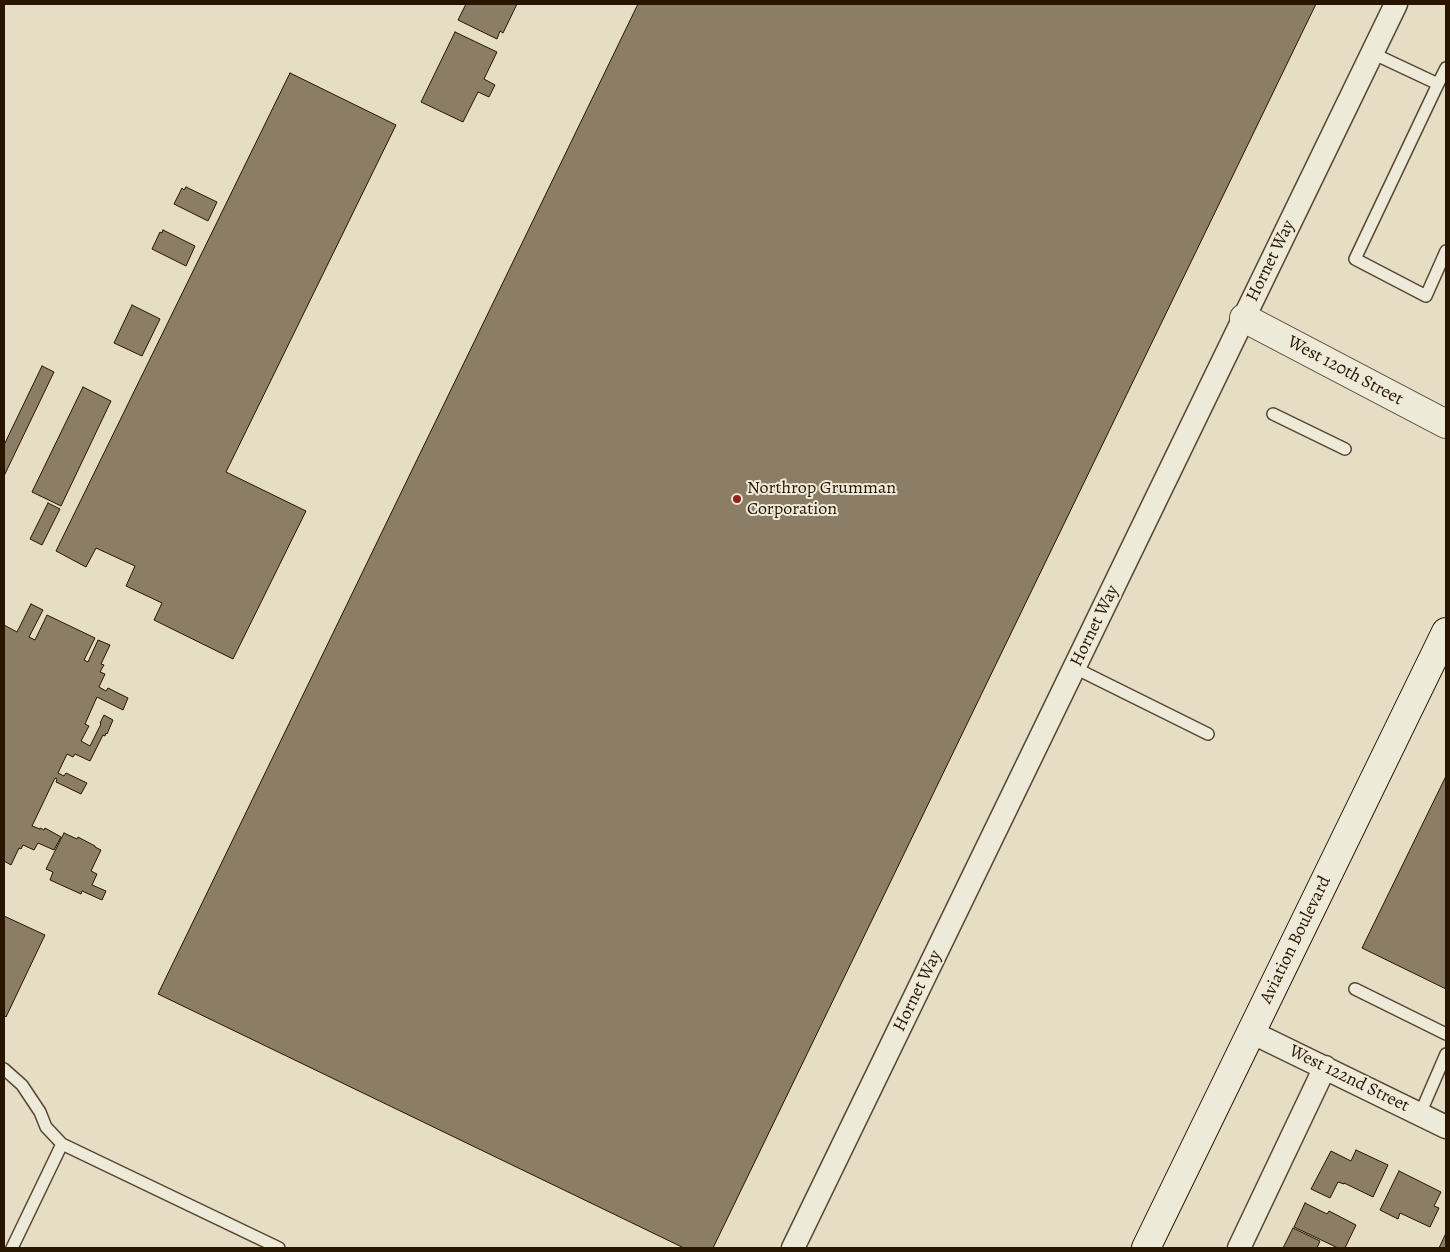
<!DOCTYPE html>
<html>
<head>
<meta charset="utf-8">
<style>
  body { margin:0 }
  #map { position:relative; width:1450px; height:1252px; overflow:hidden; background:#e5dec4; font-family:Alegreya,serif }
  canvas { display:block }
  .frame { position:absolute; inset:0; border:5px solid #291400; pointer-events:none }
</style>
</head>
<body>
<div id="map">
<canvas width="1450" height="1252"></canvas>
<div class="frame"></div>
</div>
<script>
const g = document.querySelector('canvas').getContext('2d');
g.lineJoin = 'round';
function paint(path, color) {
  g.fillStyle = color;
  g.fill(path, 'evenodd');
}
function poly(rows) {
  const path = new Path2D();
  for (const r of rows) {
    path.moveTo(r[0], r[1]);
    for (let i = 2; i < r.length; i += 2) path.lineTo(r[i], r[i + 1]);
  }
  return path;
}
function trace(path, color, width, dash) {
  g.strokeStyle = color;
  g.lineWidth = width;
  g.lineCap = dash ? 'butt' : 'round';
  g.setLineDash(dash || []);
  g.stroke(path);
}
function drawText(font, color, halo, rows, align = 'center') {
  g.font = font + ' Alegreya,serif';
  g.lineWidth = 4;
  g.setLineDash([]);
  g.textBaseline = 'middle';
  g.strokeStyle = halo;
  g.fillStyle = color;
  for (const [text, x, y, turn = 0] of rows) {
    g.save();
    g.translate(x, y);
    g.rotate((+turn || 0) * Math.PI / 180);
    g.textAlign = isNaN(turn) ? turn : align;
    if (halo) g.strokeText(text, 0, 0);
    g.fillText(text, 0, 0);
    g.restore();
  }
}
const building = poly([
  [466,4,517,4,503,33,500,31,497,39,458,20,466,4],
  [638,4,1316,4,713,1248,684,1248,158,994,638,4],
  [455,32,497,52,484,79,495,85,489,97,478,92,463,122,421,102,455,32],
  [290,73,396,125,226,472,306,511,233,659,154,620,162,603,126,586,135,566,96,548,86,567,56,551,290,73],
  [186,187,217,202,208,221,174,204,182,188,184,190,186,187],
  [163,230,195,246,186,266,152,249,160,232,162,233,163,230],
  [132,305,160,319,142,356,114,343,132,305],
  [42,366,54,372,4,476,4,445,42,366],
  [83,387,111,401,61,506,32,492,83,387],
  [48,503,60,509,42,545,30,539,48,503],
  [31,604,43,610,29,637,35,640,47,615,95,638,84,660,88,662,98,640,110,645,101,664,104,665,100,672,105,674,99,687,106,691,108,688,128,698,123,710,97,697,85,724,89,726,81,741,90,746,101,724,100,723,104,715,113,720,107,734,106,733,105,736,103,735,90,761,75,754,73,757,67,754,58,773,64,776,66,773,87,783,81,794,56,782,57,779,55,778,32,826,40,829,40,828,44,830,45,828,61,837,54,850,38,843,34,850,23,845,21,849,19,848,11,865,4,861,4,625,17,632,31,604],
  [1446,776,1446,989,1362,948,1446,776],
  [64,833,77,839,78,837,95,846,95,847,101,850,91,871,97,874,92,885,106,891,102,900,82,891,81,894,50,880,53,872,46,869,64,833],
  [4,916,45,935,6,1017,4,1015,4,916],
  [1356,1150,1388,1165,1373,1197,1344,1183,1344,1184,1338,1182,1330,1198,1311,1189,1331,1151,1351,1161,1356,1150],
  [1399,1171,1441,1192,1434,1206,1439,1208,1430,1227,1400,1213,1398,1219,1380,1210,1399,1171],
  [1305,1203,1327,1214,1329,1211,1356,1225,1345,1248,1338,1248,1294,1227,1305,1203],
  [1293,1228,1320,1241,1317,1248,1283,1248,1293,1228],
  [1446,1233,1446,1248,1439,1248,1446,1233]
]);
paint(building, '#8b7d66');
trace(building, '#291400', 1);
const service = poly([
  [1372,53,1438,84,1355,259,1426,296,1446,251],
  [1438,84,1446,68],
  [1273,414,1345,449],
  [1075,668,1208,734],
  [1355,989,1446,1034],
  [4,1069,22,1085,40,1112,46,1127,62,1144,279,1248],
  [1420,1114,1446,1054],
  [12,1248,62,1144]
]);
const minor = poly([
  [1251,1032,1446,1127],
  [793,1248,1396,4],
  [1239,1248,1325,1067]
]);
const tertiary = poly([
  [1244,318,1446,424]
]);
const secondary = poly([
  [1146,1248,1446,632]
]);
trace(service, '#584631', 14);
trace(minor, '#584631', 25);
trace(tertiary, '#584631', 30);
trace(secondary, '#291400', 30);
trace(service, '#eeead9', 11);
trace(minor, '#eeead9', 22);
trace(tertiary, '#eeead9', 28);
trace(secondary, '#eeead9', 28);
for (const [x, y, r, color] of [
  [737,499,5,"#8f2418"]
]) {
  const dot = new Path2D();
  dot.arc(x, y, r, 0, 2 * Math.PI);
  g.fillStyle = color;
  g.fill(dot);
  trace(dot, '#eeead9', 2);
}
drawText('18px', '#291400', '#eeead9', [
  ["Hornet Way",1271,261,-64],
  ["West 120th Street",1345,371,28],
  ["Hornet Way",1095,626,-64],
  ["Aviation Boulevard",1296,940,-64],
  ["Hornet Way",918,991,-64],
  ["West 122nd Street",1349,1079,26]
]);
drawText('18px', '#291400', '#eeead9', [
  ["Northrop Grumman",747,489],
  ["Corporation",747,510]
], 'left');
</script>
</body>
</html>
